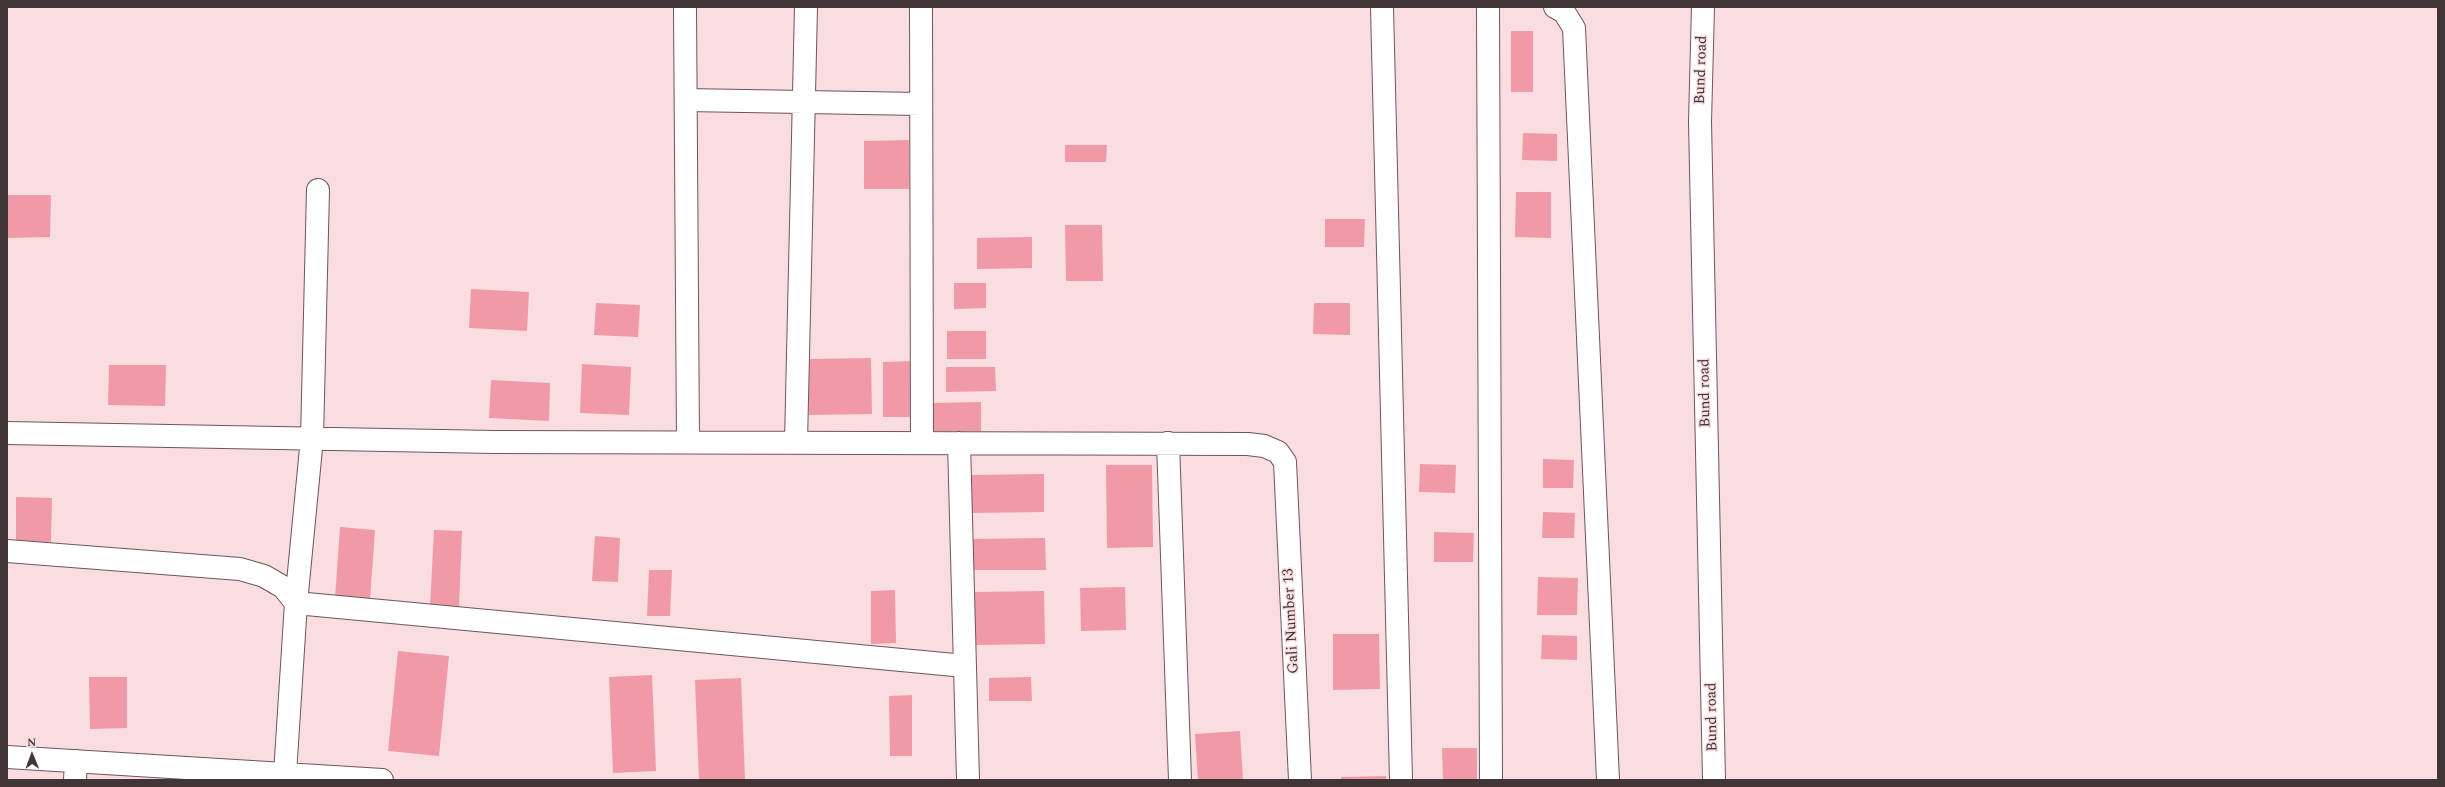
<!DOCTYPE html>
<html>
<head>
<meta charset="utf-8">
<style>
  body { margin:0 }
  #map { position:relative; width:2445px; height:787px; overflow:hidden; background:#f9dde0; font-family:Spectral,serif }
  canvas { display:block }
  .frame { position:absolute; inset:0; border:8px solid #413637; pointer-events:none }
  .north { position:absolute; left:12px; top:735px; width:40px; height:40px; -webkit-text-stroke:3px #f9dde0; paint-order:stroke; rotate:359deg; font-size:11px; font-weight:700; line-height:16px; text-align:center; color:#413637 }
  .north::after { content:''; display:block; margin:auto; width:14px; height:18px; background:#413637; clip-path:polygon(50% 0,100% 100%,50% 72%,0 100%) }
</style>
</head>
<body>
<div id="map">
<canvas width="2445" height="787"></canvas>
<div class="frame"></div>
<div class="north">N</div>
</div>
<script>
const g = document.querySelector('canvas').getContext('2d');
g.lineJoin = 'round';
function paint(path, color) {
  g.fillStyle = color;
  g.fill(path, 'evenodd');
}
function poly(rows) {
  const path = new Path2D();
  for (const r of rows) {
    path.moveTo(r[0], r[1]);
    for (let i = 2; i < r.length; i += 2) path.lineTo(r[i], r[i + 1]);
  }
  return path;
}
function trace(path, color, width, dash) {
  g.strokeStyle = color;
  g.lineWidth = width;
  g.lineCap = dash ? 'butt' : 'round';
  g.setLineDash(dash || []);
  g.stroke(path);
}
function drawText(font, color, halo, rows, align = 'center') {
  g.font = font + ' Spectral,serif';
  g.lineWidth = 3;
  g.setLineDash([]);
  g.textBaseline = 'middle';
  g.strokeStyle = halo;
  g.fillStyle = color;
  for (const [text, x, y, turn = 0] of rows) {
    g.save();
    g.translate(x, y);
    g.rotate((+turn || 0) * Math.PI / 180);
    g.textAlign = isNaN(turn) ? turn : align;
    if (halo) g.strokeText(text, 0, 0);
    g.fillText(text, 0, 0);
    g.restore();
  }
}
paint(poly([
  [1511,31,1533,31,1533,92,1511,92],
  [1523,133,1557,134,1557,161,1522,160],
  [909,140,909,189,864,189,864,141],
  [1065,145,1107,145,1106,162,1065,162],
  [1516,192,1551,192,1551,238,1515,237],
  [7,195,51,195,50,237,7,238],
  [1325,219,1365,219,1364,247,1325,247],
  [1065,225,1102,225,1103,281,1066,281],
  [1032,237,1032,268,977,269,977,238],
  [954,283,986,283,986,308,954,309],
  [471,289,529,292,527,331,469,328],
  [596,303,640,305,638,337,594,335],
  [1314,303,1350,303,1350,335,1313,334],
  [947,331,986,331,986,359,947,359],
  [871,358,872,414,809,415,808,359],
  [914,361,915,417,883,417,883,362],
  [582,364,631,367,629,415,580,413],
  [109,365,166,365,165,406,108,405],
  [946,367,995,367,996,391,946,392],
  [491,380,550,383,549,421,489,418],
  [981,402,981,431,934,431,933,403],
  [1543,459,1574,460,1573,488,1543,488],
  [1420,464,1456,465,1455,493,1419,492],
  [1106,465,1152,465,1153,547,1107,548],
  [1044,474,1044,512,972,513,971,475],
  [16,497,52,498,51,542,16,542],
  [1543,512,1575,513,1574,538,1542,538],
  [340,527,375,530,370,600,335,598],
  [434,530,462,531,459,608,430,607],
  [1434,532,1474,533,1473,562,1434,562],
  [595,536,620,538,618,582,592,581],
  [1045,538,1046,570,969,570,968,539],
  [649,570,672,570,670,616,647,616],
  [1538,577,1578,578,1577,615,1537,615],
  [1125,587,1126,630,1081,631,1080,588],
  [895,590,896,643,871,644,871,591],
  [1044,591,1045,644,974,645,974,592],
  [1333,634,1379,634,1380,689,1333,690],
  [1542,635,1577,636,1577,660,1541,659],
  [398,651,449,656,439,756,388,751],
  [652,675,656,771,613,773,609,677],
  [89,677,127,677,127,728,90,729],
  [1031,677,1032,701,989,701,989,678],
  [741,678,745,779,699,780,695,680],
  [912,695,912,756,890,756,889,696],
  [1240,731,1243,780,1198,780,1195,734],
  [1442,748,1477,748,1477,780,1443,780],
  [1386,776,1386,780,1341,780,1341,777]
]), '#f09aa8');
const minor = poly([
  [685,7,688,442],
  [921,7,922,443],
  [1382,7,1401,780],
  [1488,7,1491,780],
  [1555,7,1564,12,1574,28,1608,780],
  [686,100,921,104],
  [7,433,495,442,1248,444,1264,446,1278,452,1285,462,1300,780],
  [796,442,806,7],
  [959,443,968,780],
  [1168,443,1180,780],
  [7,551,240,569,264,576,283,587,296,603,965,666],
  [7,757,382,780],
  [285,774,296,603,312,438,318,190],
  [75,780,76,761]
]);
const tertiary = poly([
  [1703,7,1700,122,1714,780]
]);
trace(minor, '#6d5659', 24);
trace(tertiary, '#6d5659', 24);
trace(minor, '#fff', 22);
trace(tertiary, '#fff', 22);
drawText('15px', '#413637', '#f9dde0', [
  ["Bund road",1702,70,-88],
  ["Bund road",1706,393,-91],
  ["Gali Number 13",1292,621,-93],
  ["Bund road",1713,717,-91]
]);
</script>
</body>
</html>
